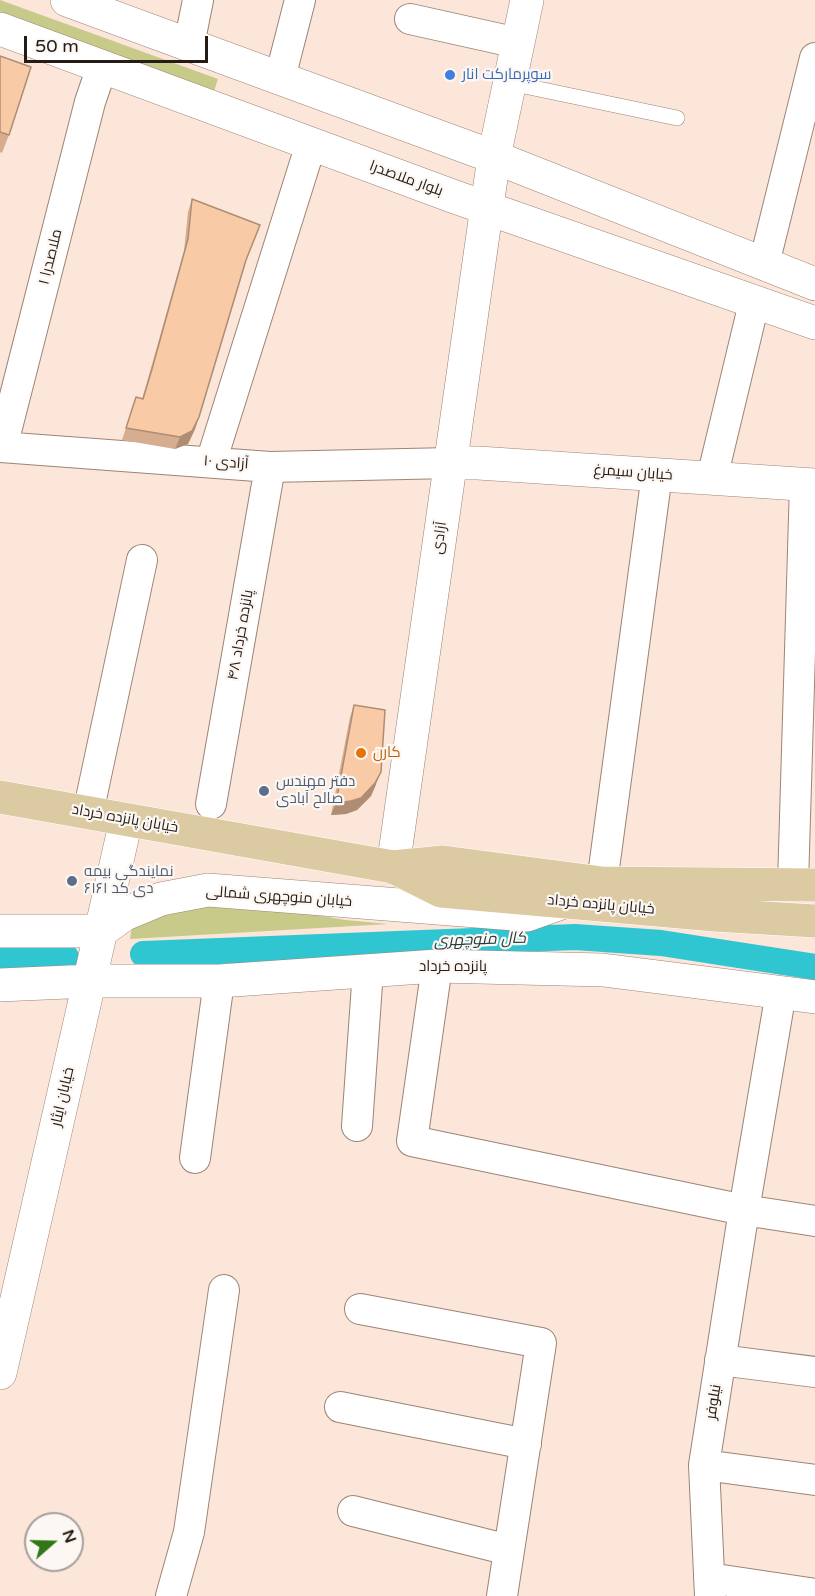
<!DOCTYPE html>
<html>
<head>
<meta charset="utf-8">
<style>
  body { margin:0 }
  #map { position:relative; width:815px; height:1596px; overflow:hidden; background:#fce6d9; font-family:"Varela Round",sans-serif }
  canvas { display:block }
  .north { position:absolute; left:24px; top:1512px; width:60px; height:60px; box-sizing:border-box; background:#fcf7f3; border:2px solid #a69f9b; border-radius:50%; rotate:70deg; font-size:16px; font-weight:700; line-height:24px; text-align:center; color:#251c16 }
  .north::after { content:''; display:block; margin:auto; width:21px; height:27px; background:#327717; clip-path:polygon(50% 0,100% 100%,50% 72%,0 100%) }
  .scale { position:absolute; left:24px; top:36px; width:184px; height:27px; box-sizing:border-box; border:3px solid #251c16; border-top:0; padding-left:8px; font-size:18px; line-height:21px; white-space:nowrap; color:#251c16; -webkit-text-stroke:4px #fcf7f3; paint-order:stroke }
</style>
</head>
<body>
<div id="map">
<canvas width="815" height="1596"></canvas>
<div class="north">N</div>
<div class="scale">50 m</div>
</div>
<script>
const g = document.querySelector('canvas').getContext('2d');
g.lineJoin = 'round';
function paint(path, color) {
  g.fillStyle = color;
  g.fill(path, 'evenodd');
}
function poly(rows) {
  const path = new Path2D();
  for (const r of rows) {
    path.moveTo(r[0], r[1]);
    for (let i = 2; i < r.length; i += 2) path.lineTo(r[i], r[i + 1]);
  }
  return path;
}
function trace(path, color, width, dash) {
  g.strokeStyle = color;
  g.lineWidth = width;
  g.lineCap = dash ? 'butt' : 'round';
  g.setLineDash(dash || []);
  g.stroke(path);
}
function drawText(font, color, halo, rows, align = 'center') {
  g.font = font + ' "Varela Round",Cairo,sans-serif';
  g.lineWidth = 4.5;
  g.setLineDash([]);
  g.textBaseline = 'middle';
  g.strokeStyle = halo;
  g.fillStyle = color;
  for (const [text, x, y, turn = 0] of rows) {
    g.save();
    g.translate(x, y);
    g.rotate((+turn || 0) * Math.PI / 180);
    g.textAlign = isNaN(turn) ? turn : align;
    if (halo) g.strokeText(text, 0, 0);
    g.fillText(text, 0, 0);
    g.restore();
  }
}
paint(poly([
  [0,0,218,79,214,91,0,13],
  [188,902,305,913,345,920,388,924,130,939,133,920]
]), '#c7ca89');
trace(poly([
  [143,954,575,937,661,943,815,967],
  [0,958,66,957]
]), '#2fc6d2', 26);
const lane = poly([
  [510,83,677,118]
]);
const street = poly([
  [410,19,518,43],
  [189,45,198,0],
  [280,78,300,0],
  [764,264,815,58],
  [0,447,270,467,451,463],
  [2,447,90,102,102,67],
  [211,462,311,144],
  [712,478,754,303],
  [211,804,270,467],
  [88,813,142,560],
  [602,883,657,474],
  [793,884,805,484],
  [437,966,412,1141,744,1210,815,1221],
  [357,1126,368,970],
  [195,1158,219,981],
  [360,1309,541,1343,502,1596],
  [720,1360,815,1372],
  [340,1407,526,1444],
  [704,1465,815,1480],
  [353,1511,509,1550],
  [709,1578,815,1594],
  [171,1596,189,1532,224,1290],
  [710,1596,704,1465,744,1210,781,992]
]);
const secondary = poly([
  [67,0,494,157,815,284],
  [0,29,455,197,815,323],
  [451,463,478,463,815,485],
  [393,867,494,157,527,0],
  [0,931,101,931,125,914,161,899,208,890,527,915,564,902],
  [0,985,90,981,219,981,437,966,603,970,815,997],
  [0,1373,126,821]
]);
const primary = poly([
  [0,797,393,867,441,891,715,915,815,921],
  [393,867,443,862,602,883,815,885]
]);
trace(lane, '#9d8475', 16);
trace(street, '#9d8475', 32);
trace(secondary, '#9d8475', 34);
trace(primary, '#fff', 34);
trace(lane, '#fff', 15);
trace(street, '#fff', 30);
trace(secondary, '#fff', 33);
trace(primary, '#dbcaa2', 33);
paint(poly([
  [0,56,9,135,2,153,0,152],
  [192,199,245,265,199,417,195,429,188,444,175,449,122,440,136,397,142,399,147,382,184,251,188,212],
  [354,705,376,785,371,796,357,810,346,814,331,815,350,717]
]), '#d6ae8f');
paint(poly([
  [199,417,195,429,188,444,175,449,180,437],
  [381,772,371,796,357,810,346,814,331,815,336,803]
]), '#ae8d74');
const building = poly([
  [0,56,31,67,9,135,0,132,0,56],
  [192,199,260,225,246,260,199,417,192,431,180,437,126,428,136,397,143,399,152,369,188,239,192,199],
  [354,705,385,710,381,772,375,783,361,798,351,801,336,803,354,705]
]);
paint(building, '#f9caa6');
trace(building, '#ae8d74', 1.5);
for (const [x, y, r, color] of [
  [450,75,6,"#3f7fe0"],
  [361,753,6,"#e8710a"],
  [264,791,6,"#5c6f8a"],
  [72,881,6,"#5c6f8a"]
]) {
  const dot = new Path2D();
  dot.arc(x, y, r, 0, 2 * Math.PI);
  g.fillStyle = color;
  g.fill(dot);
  trace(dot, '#fcf7f3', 2);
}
drawText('15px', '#366cbe', '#fcf7f3', [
  ["سوپرمارکت انار",462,75]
], 'left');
drawText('15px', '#251c16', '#fcf7f3', [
  ["بلوار ملاصدرا",406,179,20],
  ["ملاصدرا ۱",51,257,-76],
  ["آزادی ۱۰",226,463,4],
  ["خیابان سیمرغ",633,473,4],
  ["آزادی",440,538,-82],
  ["پانزده خرداد ۴۸",241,635,-80],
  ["خیابان پانزده خرداد",125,819,10],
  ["خیابان منوچهری شمالی",279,897,4],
  ["خیابان پانزده خرداد",601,905,5],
  ["پانزده خرداد",453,967],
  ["خیابان ایثار",63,1097,-77],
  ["نیلوفر",714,1402,-81]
]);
drawText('15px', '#c56008', '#fcf7f3', [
  ["کارن",373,753]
], 'left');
drawText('15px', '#4e5e75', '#fcf7f3', [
  ["دفتر مهندس",276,782],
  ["صالح آبادی",276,799],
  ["نمایندگی بیمه",84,872],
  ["دی کد ۶۱۶۱",84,889]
], 'left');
drawText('italic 16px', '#243c3f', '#fcf7f3', [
  ["کال منوچهری",480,940,-2]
]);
</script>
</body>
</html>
